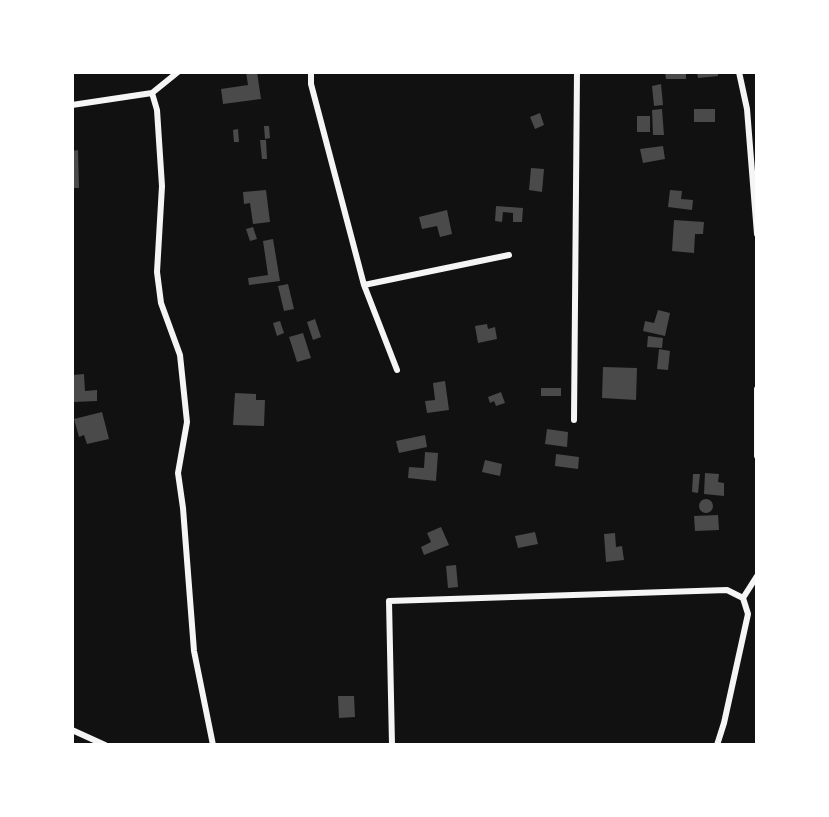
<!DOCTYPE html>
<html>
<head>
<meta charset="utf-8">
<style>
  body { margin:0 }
  #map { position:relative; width:829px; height:817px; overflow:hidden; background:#111; font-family:"IBM Plex Serif",serif }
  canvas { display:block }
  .frame { position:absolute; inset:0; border:74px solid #fff; pointer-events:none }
</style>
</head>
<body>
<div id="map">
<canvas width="829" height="817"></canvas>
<div class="frame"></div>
</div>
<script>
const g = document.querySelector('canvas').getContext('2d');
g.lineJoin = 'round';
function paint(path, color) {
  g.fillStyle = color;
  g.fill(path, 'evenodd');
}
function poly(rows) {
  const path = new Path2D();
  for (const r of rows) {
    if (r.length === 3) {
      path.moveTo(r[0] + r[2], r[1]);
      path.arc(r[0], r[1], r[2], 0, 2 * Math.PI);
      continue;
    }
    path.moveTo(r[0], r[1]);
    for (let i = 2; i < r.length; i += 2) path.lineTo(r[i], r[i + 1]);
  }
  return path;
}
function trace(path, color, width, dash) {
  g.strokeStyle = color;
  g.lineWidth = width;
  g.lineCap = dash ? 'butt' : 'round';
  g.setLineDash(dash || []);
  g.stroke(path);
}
paint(poly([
  [246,72,257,72,261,99,223,104,221,89,248,85],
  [665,72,686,72,686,79,666,79],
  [697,72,718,72,718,76,698,78],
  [661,84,663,105,654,106,652,86],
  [662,109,664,135,653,135,652,110],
  [694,109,715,109,715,122,694,122],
  [540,113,544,125,535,129,530,117],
  [637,116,650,116,650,132,637,132],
  [264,126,269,126,270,138,265,139],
  [238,129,239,142,234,142,233,130],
  [260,140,266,140,267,159,262,159],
  [663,146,665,159,643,163,640,149],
  [78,150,79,188,72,188,72,151],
  [531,168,544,169,542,192,529,190],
  [266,190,270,222,253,224,250,203,244,204,243,192],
  [670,190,682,191,681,199,693,200,692,210,668,207],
  [496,206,523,208,522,222,513,222,513,213,503,212,502,222,495,221],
  [447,210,452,234,440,237,437,226,422,229,419,217],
  [674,220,704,222,703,234,695,234,694,253,672,251],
  [253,227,257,239,250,241,246,229],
  [273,239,280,281,249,285,248,278,268,275,263,241],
  [288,284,294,309,284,311,278,286],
  [658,310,670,313,665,336,643,331,645,321,654,323],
  [315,319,321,337,313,340,307,322],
  [280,321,284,333,277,336,273,323],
  [487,324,488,329,495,327,497,339,478,343,475,326],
  [303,333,311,358,297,362,289,337],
  [648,336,663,338,662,348,647,347],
  [659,349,670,351,668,370,657,369],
  [603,367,637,368,636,400,602,398],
  [84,374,85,391,97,390,97,401,74,402,73,375],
  [445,381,449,410,427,413,425,401,435,400,433,383],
  [541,388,561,388,561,396,541,396],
  [501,392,505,403,496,406,494,401,490,403,488,397],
  [235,393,256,394,256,400,265,400,264,426,233,425],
  [102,412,109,439,87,444,84,435,79,437,74,419],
  [547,429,568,432,567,447,545,444],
  [425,435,427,447,399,453,396,441],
  [425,452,438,453,436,481,408,478,409,467,424,468],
  [556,454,579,457,578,469,555,466],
  [485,460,502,464,500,476,482,472],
  [705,473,719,474,718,482,724,483,724,496,704,494],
  [693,474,700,474,698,493,692,492],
  [706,506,7],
  [718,515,719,530,695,531,694,516],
  [441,527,449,545,424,555,421,547,431,542,427,533],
  [535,532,538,544,518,548,515,536],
  [615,533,616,547,622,546,624,560,606,562,604,534],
  [456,565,458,587,448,588,446,566],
  [338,696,354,696,355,717,339,718]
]), '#4a4a4a');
trace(poly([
  [311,72,311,84,364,285,397,370],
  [739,72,747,109,757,234],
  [152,93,157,110,162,186,157,272,161,303,180,355,187,422,178,473,183,508,194,651,213,745],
  [72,105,152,93,178,72],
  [364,285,509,255],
  [757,389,757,456],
  [574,420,577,72],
  [743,598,757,576],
  [72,730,105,745],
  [392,745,389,601,727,590,743,598,748,614,724,723,717,745]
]), '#f5f5f5', 6);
</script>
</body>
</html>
